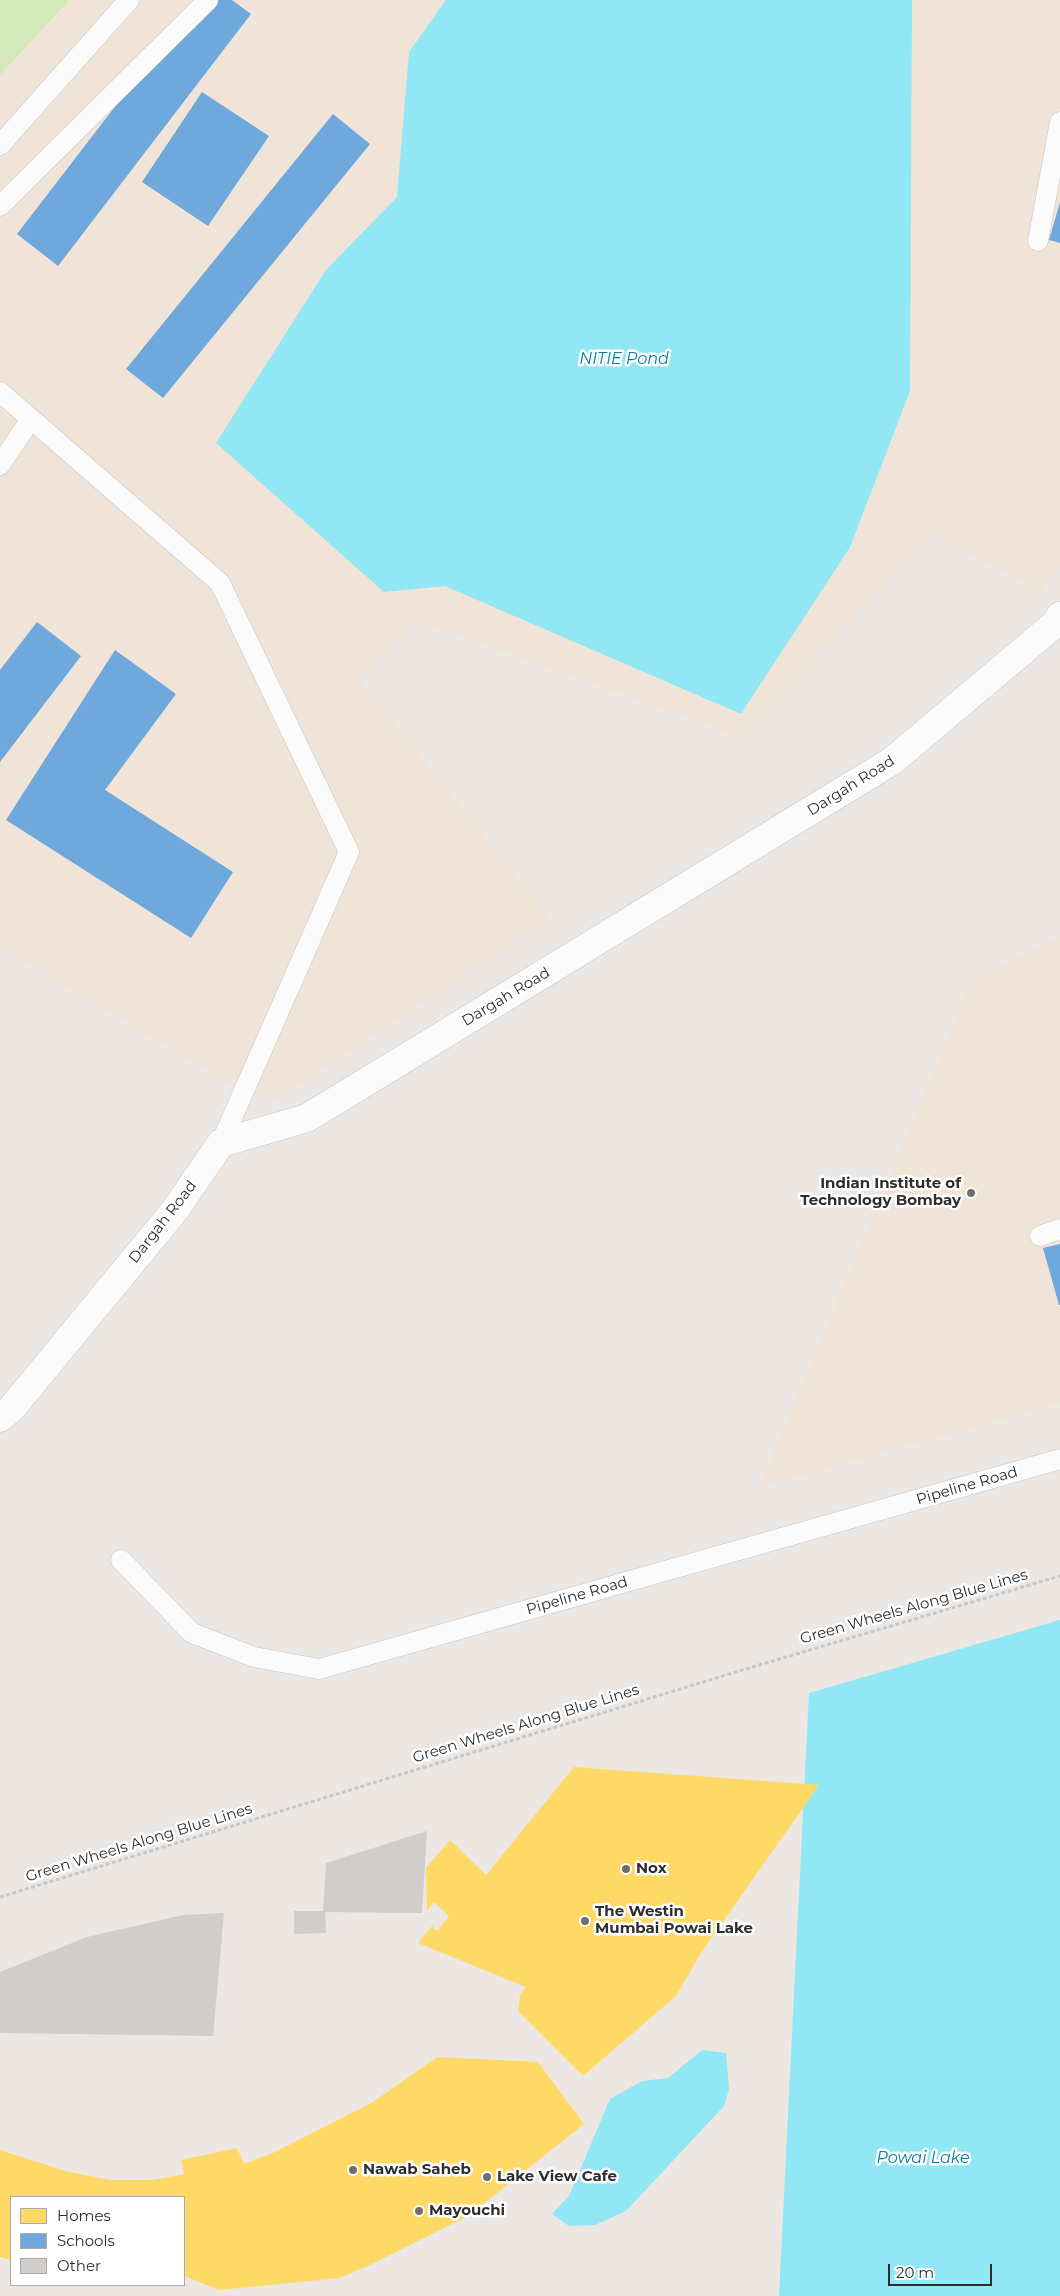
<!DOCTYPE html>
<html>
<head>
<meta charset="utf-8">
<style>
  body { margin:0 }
  #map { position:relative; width:1060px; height:2296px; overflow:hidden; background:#ece7e3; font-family:Montserrat,sans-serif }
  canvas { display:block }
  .legend { position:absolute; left:10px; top:2196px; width:175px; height:90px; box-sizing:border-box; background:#fff; border:1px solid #ababab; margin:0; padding:6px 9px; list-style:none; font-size:15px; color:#2d2d2d }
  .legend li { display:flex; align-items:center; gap:10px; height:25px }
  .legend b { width:25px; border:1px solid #ababab }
  .scale { position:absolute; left:888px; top:2264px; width:104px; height:22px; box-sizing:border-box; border:2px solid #2d2d2d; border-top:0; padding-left:6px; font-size:15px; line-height:18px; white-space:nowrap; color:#2d2d2d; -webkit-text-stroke:4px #fff; paint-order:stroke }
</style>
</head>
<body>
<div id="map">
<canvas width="1060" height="2296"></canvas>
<ul class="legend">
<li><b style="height:14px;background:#ffd966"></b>Homes</li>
<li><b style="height:14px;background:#6fa8dc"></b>Schools</li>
<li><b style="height:14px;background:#d0cdca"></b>Other</li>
</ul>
<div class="scale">20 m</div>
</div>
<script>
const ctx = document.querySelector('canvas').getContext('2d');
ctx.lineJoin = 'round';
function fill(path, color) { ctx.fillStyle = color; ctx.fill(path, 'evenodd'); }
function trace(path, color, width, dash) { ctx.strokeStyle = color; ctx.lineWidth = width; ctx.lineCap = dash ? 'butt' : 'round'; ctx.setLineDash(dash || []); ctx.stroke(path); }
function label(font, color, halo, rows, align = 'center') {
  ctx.font = font + ' Montserrat,sans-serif'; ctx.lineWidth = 5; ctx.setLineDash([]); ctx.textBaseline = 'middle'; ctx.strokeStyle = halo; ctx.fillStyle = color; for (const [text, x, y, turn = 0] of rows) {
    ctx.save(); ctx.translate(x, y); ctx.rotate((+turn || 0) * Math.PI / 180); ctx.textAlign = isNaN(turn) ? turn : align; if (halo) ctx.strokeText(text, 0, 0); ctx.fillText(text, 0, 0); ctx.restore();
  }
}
fill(new Path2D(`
  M 0,0 L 1060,0 L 1060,564 L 1040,592 L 934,534 L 741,737 L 418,621 L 360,679 L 550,919 L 277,1099 L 245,1093 L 0,947 Z
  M 1060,935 L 1060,1403 L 759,1487 L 971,983 Z`), '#efe4d7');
fill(new Path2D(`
  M 0,0 L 69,0 L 0,75 Z`), '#d3e9b9');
fill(new Path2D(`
  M 446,0 L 912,0 L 910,391 L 850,547 L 741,714 L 445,586 L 384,592 L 216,443 L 326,270 L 397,197 L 409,52 Z
  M 1060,1620 L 1060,2296 L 779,2296 L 809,1693 Z
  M 702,2050 L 726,2053 L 729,2089 L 724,2106 L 626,2211 L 595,2225 L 569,2226 L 552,2214 L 569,2196 L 610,2099 L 642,2081 L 668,2078 Z`), '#91e7f3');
fill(new Path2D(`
  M 574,1767 L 819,1785 L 701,1953 L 676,1996 L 583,2076 L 518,2011 L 520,1995 L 526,1987 L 418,1943 L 432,1926 L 437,1931 L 449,1916 L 434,1902 L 427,1911 L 426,1868 L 450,1840 L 486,1875 Z
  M 437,2057 L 538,2062 L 584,2124 L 468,2216 L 370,2265 L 340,2278 L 219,2290 L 184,2276 L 184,2197 L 11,2197 L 11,2260 L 0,2257 L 0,2150 L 65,2171 L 110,2180 L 153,2180 L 184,2174 L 181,2160 L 237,2148 L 244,2164 L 275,2152 L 373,2102 Z`), '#ffd966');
fill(new Path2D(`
  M 197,0 L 232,0 L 251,14 L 58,266 L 17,234 Z
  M 202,92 L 269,136 L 208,226 L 142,182 Z
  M 333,114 L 370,144 L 163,398 L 126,369 Z
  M 1060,202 L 1060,243 L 1049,240 Z
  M 37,622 L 81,656 L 0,762 L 0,670 Z
  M 115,650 L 176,694 L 105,790 L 233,872 L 191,938 L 6,820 Z
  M 1060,1244 L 1060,1305 L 1059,1305 L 1043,1248 Z`), '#6fa8dc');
fill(new Path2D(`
  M 427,1831 L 422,1913 L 325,1912 L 326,1933 L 294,1934 L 294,1911 L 323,1911 L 326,1863 Z
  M 224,1913 L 213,2036 L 0,2033 L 0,1972 L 87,1937 L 183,1915 Z`), '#d0cdca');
const lane = new Path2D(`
  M 0,145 L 129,0
  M 0,206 L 208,0
  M 1038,241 L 1060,122
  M 0,392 L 220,583 L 349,852 L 221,1143
  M 0,465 L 31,419
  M 1040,1236 L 1060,1229
  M 121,1560 L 192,1633 L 254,1657 L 319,1669 L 1060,1459`);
const street = new Path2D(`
  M 0,1418 L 11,1409 L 175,1210 L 221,1143 L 307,1118 L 892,761 L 1055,624 L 1060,616`);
trace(lane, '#c5c4c4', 21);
trace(street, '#c5c4c4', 29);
trace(new Path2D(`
  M 0,1897 L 749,1668 L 1060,1576`), '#c8c8c8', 3, [4, 2.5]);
trace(lane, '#fcfbfb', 20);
trace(street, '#fcfbfb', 28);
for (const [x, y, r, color] of [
  [971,1193,5,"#706e6d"],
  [626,1869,5,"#706e6d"],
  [585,1921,5,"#706e6d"],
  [353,2170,5,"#706e6d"],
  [487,2177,5,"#706e6d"],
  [419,2211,5,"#706e6d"]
]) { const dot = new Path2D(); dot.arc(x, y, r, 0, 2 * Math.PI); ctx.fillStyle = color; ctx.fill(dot); trace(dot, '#fff', 2); }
label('15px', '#2d2d2d', '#fff', [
  ["Dargah Road",851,786,-32],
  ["Dargah Road",506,997,-31],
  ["Dargah Road",163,1222,-52],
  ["Pipeline Road",967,1486,-16],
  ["Pipeline Road",577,1596,-16],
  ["Green Wheels Along Blue Lines",914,1607,-16],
  ["Green Wheels Along Blue Lines",526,1724,-17],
  ["Green Wheels Along Blue Lines",139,1843,-17]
]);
label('bold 15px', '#2d2d2d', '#fff', [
  ["Indian Institute of",961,1184,"right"],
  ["Technology Bombay",961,1201,"right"],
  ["Nox",636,1869],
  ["The Westin",595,1912],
  ["Mumbai Powai Lake",595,1929],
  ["Nawab Saheb",363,2170],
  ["Lake View Cafe",497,2177],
  ["Mayouchi",429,2211]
], 'left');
label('italic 16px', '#037e9e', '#fff', [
  ["NITIE Pond",624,359],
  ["Powai Lake",923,2158]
]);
</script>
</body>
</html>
